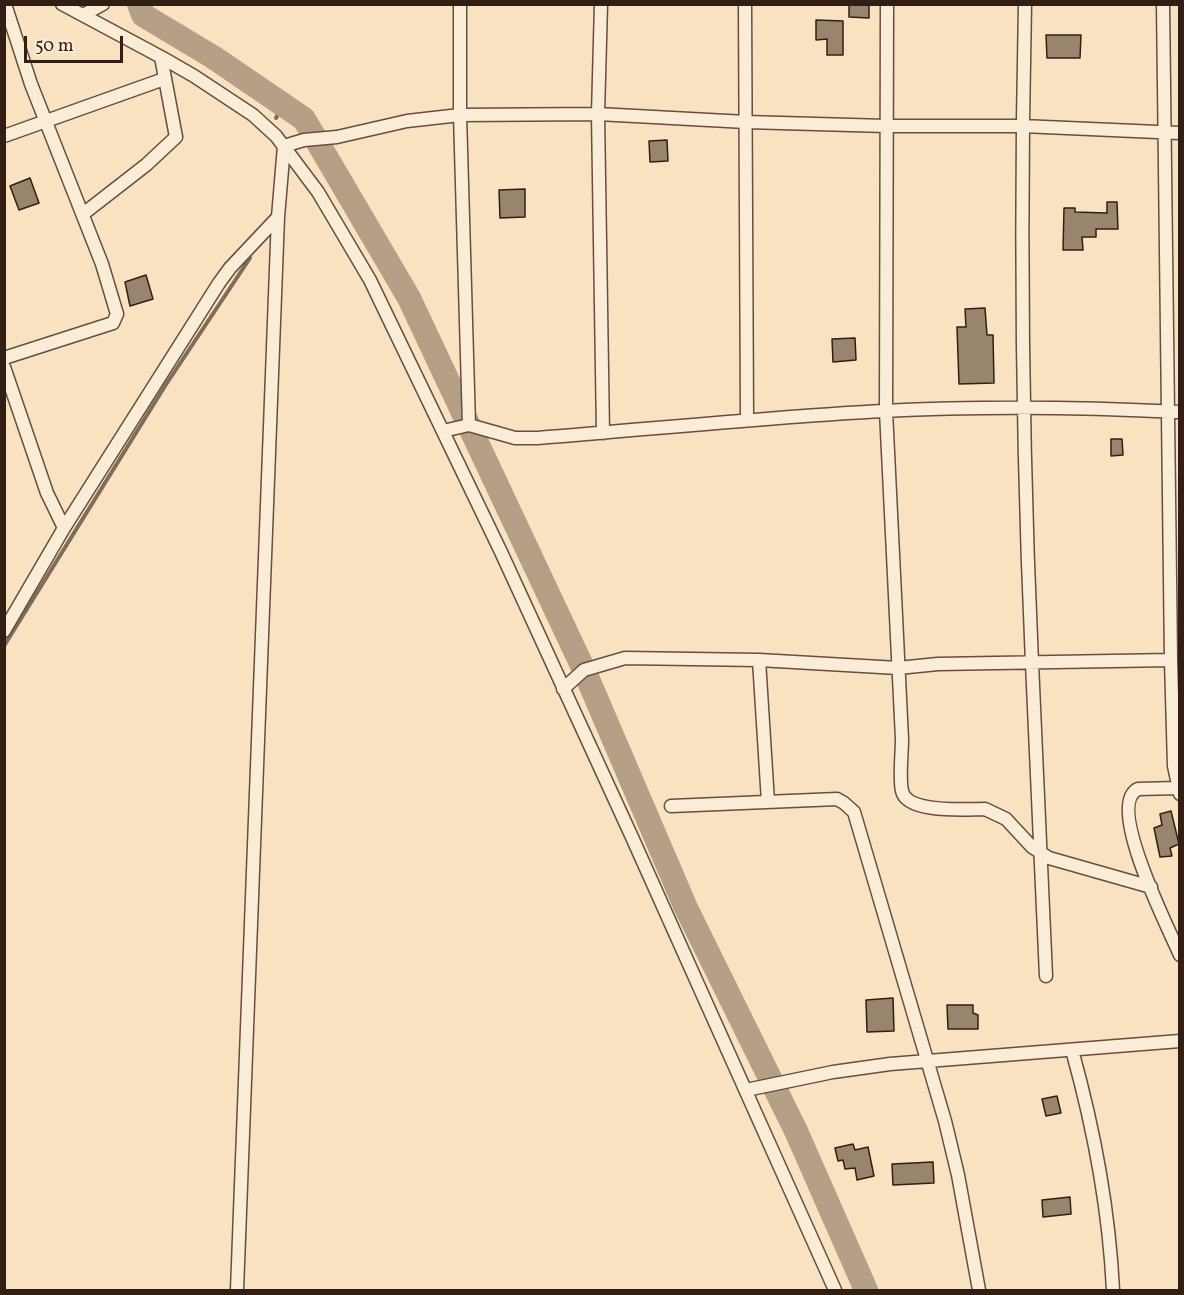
<!DOCTYPE html>
<html>
<head>
<meta charset="utf-8">
<style>
  body { margin:0 }
  #map { position:relative; width:1184px; height:1295px; overflow:hidden; background:#f8e2c0; font-family:Vollkorn,serif }
  canvas { display:block }
  .frame { position:absolute; inset:0; border:6px solid #331e15; pointer-events:none }
  .scale { position:absolute; left:24px; top:36px; width:99px; height:27px; box-sizing:border-box; border:3px solid #331e15; border-top:0; padding-left:8px; font-size:18px; line-height:21px; white-space:nowrap; color:#331e15; -webkit-text-stroke:4px #faecd6; paint-order:stroke }
</style>
</head>
<body>
<div id="map">
<canvas width="1184" height="1295"></canvas>
<div class="frame"></div>
<div class="scale">50 m</div>
</div>
<script>
const ctx = document.querySelector('canvas').getContext('2d');
ctx.lineJoin = 'round';
function trace(path, color, width, dash) { ctx.strokeStyle = color; ctx.lineWidth = width; ctx.lineCap = dash ? 'butt' : 'round'; ctx.setLineDash(dash || []); ctx.stroke(path); }
function fill(path, color) { ctx.fillStyle = color; ctx.fill(path, 'evenodd'); }
trace(new Path2D(`
  M 276,118 L 283,104
  M 4,646 L 165,386 L 250,258`), '#816b59', 4);
trace(new Path2D(`
  M 139,4 L 143,15 L 213,57 L 304,119 L 409,298 L 584,670 L 686,908 L 796,1131 L 866,1290`), '#b59f86', 24);
const building = new Path2D(`
  M 849,4 L 869,4 L 869,18 L 849,17 Z
  M 816,20 L 843,21 L 843,55 L 827,55 L 827,39 L 816,40 Z
  M 1046,35 L 1081,35 L 1080,58 L 1047,58 Z
  M 667,140 L 668,161 L 650,162 L 649,141 Z
  M 30,178 L 39,203 L 19,210 L 10,186 Z
  M 525,189 L 525,217 L 500,218 L 499,190 Z
  M 1107,202 L 1117,202 L 1118,229 L 1096,229 L 1096,237 L 1082,237 L 1083,250 L 1063,250 L 1064,208 L 1075,208 L 1075,212 L 1107,213 Z
  M 146,275 L 153,299 L 130,306 L 125,282 Z
  M 985,308 L 987,335 L 993,335 L 994,383 L 959,384 L 957,327 L 966,327 L 965,309 Z
  M 855,338 L 856,360 L 833,362 L 832,339 Z
  M 1111,439 L 1122,439 L 1123,455 L 1111,456 Z
  M 1171,811 L 1179,844 L 1170,848 L 1172,856 L 1160,857 L 1154,828 L 1162,825 L 1160,814 Z
  M 893,998 L 894,1031 L 867,1032 L 866,1000 Z
  M 947,1005 L 973,1005 L 973,1013 L 978,1015 L 978,1029 L 948,1029 Z
  M 1057,1096 L 1061,1113 L 1046,1116 L 1042,1099 Z
  M 853,1144 L 855,1150 L 868,1147 L 874,1176 L 857,1180 L 855,1168 L 845,1169 L 843,1160 L 838,1161 L 835,1148 Z
  M 933,1162 L 934,1183 L 893,1185 L 892,1164 Z
  M 1070,1197 L 1071,1214 L 1043,1217 L 1042,1200 Z`);
fill(building, '#99846e');
trace(building, '#331e15', 1.5);
const street = new Path2D(`
  M 62,4 L 161,57 L 194,76 L 253,115 L 276,136 L 318,192 L 370,280 L 501,552 L 631,835 L 835,1290
  M 460,4 L 460,115 L 469,425
  M 601,4 L 598,114 L 603,433
  M 745,4 L 747,420
  M 887,4 L 886,411 L 902,739 C 902,754 899,777 902,791 C 907,814 967,809 985,809 L 1006,819 L 1032,847 L 1049,858 L 1151,887
  M 1025,4 C 1020,224 1022,444 1032,663 C 1036,768 1042,872 1046,976
  M 1163,4 L 1171,660 L 1174,766 L 1180,794
  M 83,15 L 103,4
  M 4,136 L 164,79
  M 83,214 L 146,165 L 176,137 L 161,57
  M 4,358 L 113,323 L 117,314 L 102,264 L 31,84 L 5,4
  M 4,367 L 47,493 L 64,528
  M 443,431 L 469,425 L 515,438 L 538,438 C 653,429 768,417 883,411 C 982,406 1081,407 1180,412
  M 4,631 L 64,528 L 219,283 L 230,268 L 278,217
  M 759,660 L 768,802
  M 563,689 L 584,670 L 625,658 L 759,660 L 898,668 L 938,664 L 1171,660
  M 1178,788 L 1138,789 C 1105,805 1169,929 1180,955
  M 671,806 L 837,799 L 844,803 L 854,812 L 945,1121 L 958,1175 L 979,1290
  M 1072,1050 C 1094,1129 1109,1208 1113,1290
  M 746,1090 L 833,1072 L 890,1064 L 1180,1041
  M 237,1290 L 278,217 L 284,146 L 304,140 L 337,137 L 407,121 L 460,115 L 598,114 L 746,122 L 886,126 L 1022,126 L 1180,133`);
trace(street, '#644f40', 15);
trace(street, '#faecd6', 12);
</script>
</body>
</html>
